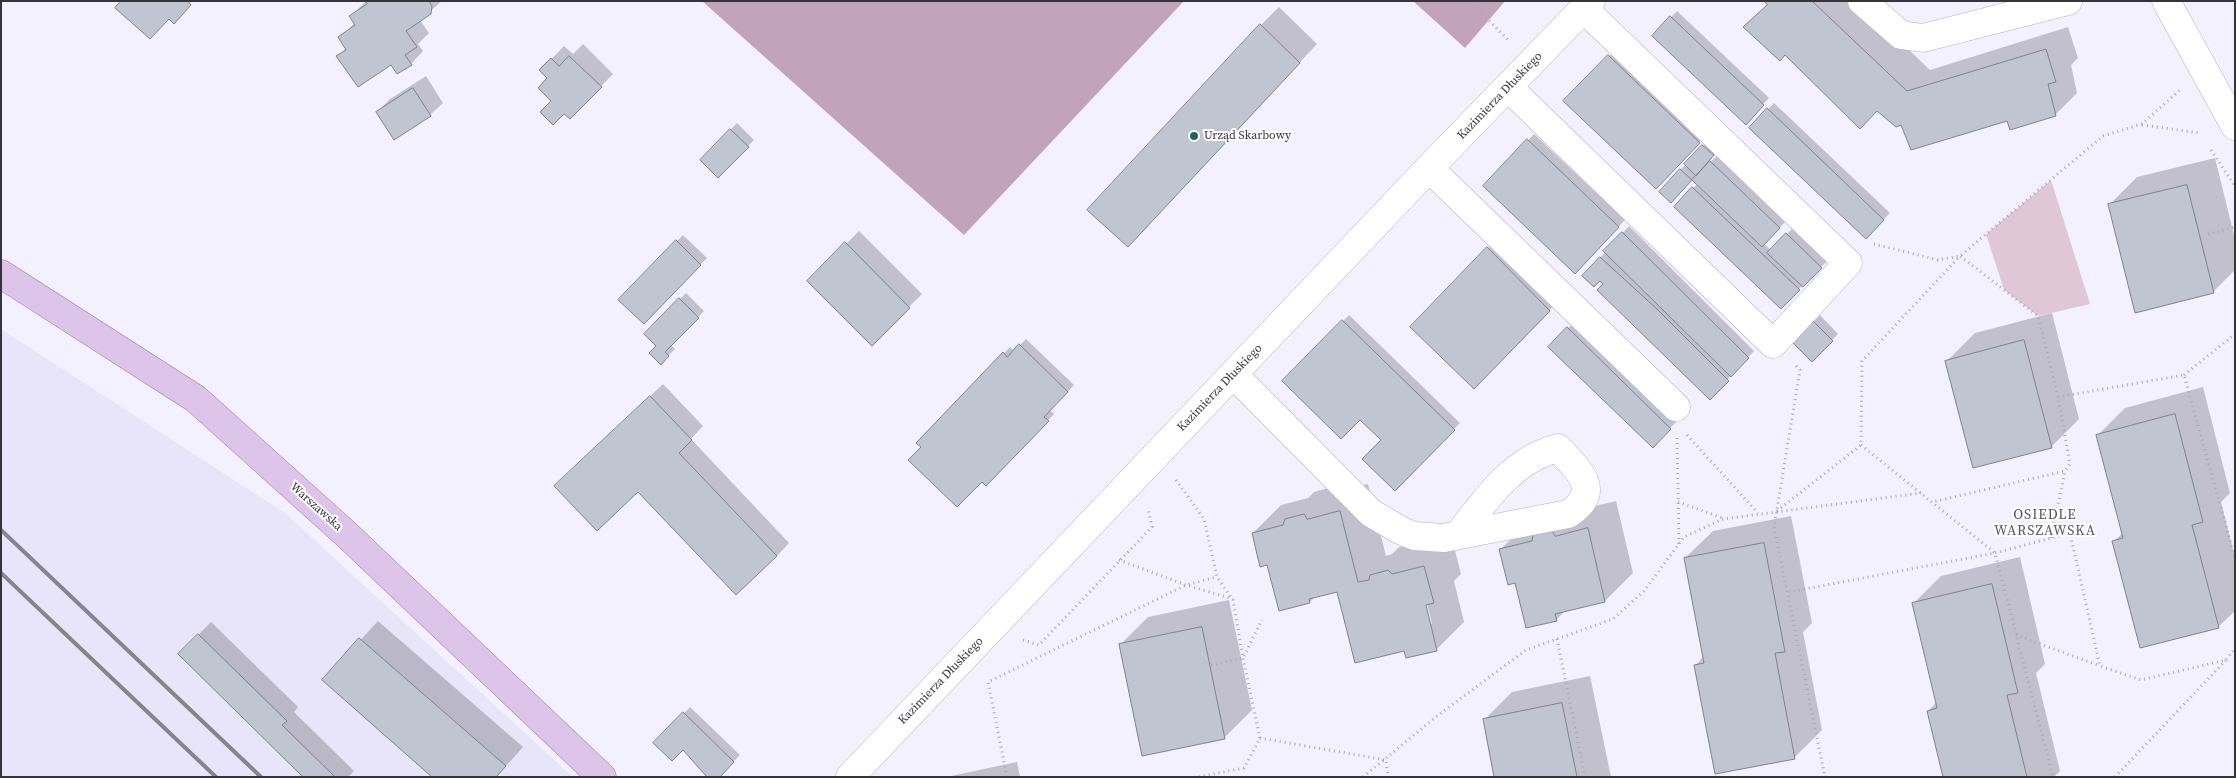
<!DOCTYPE html>
<html>
<head>
<meta charset="utf-8">
<style>
  body { margin:0 }
  #map { position:relative; width:2236px; height:778px; overflow:hidden; background:#f3f1ff; font-family:"Source Serif 4",serif }
  canvas { display:block }
  .frame { position:absolute; inset:0; border:2px solid #35343a; pointer-events:none }
</style>
</head>
<body>
<div id="map">
<canvas width="2236" height="778"></canvas>
<div class="frame"></div>
</div>
<script>
const ctx = document.querySelector('canvas').getContext('2d');
ctx.lineJoin = 'round';
function fill(path, color) { ctx.fillStyle = color; ctx.fill(path, 'evenodd'); }
function trace(path, color, width, dash) { ctx.strokeStyle = color; ctx.lineWidth = width; ctx.lineCap = dash ? 'butt' : 'round'; ctx.setLineDash(dash || []); ctx.stroke(path); }
function label(font, color, halo, rows, align = 'center') {
  ctx.font = font + ' "Source Serif 4",serif'; ctx.lineWidth = 4; ctx.setLineDash([]); ctx.textBaseline = 'middle'; ctx.strokeStyle = halo; ctx.fillStyle = color; for (const [text, x, y, turn = 0] of rows) {
    ctx.save(); ctx.translate(x, y); ctx.rotate((+turn || 0) * Math.PI / 180); ctx.textAlign = isNaN(turn) ? turn : align; if (halo) ctx.strokeText(text, 0, 0); ctx.fillText(text, 0, 0); ctx.restore();
  }
}
fill(new Path2D(`
  M 1,329 L 285,513 L 573,777 L 1,777 Z`), '#e8e5fa');
fill(new Path2D(`
  M 2051,180 L 2090,304 L 2038,316 L 2004,290 L 1986,234 Z`), '#dfc7d8');
fill(new Path2D(`
  M 702,1 L 1184,1 L 964,235 Z
  M 1413,1 L 1505,1 L 1465,48 Z`), '#c1a4b9');
fill(new Path2D(`
  M 366,1 L 442,1 L 420,20 L 429,33 L 418,44 L 423,51 L 411,64 L 338,56 L 347,47 L 340,37 L 355,23 L 351,16 Z
  M 1765,1 L 1858,1 L 1930,70 L 2068,27 L 2078,58 L 2071,65 L 2077,93 L 2055,115 L 2008,120 L 1902,123 L 1745,27 L 1768,4 Z
  M 1279,7 L 1317,44 L 1145,227 L 1261,25 Z
  M 1677,11 L 1769,98 L 1746,123 L 1653,36 Z
  M 583,44 L 613,74 L 570,118 L 553,101 L 549,78 L 541,70 L 564,46 L 573,54 Z
  M 1615,50 L 1705,136 L 1656,188 L 1565,101 Z
  M 426,76 L 443,103 L 430,115 L 377,112 L 390,99 Z
  M 1774,103 L 1890,213 L 1866,238 L 1750,128 Z
  M 737,123 L 754,140 L 718,176 L 702,160 Z
  M 1534,134 L 1625,220 L 1575,272 L 1485,186 Z
  M 1709,139 L 1719,148 L 1705,165 L 1706,166 L 1717,156 L 1786,221 L 1764,244 L 1771,250 L 1793,228 L 1827,261 L 1781,307 L 1676,207 L 1697,184 L 1692,179 L 1671,201 L 1660,192 Z
  M 2215,158 L 2235,239 L 2235,270 L 2213,292 L 2109,205 L 2137,177 Z
  M 1629,226 L 1754,351 L 1710,398 L 1605,284 L 1600,279 L 1584,276 Z
  M 859,231 L 922,294 L 872,344 L 809,281 Z
  M 683,235 L 707,258 L 644,322 L 620,300 Z
  M 1500,236 L 1562,297 L 1474,387 L 1488,248 Z
  M 686,293 L 704,311 L 671,345 L 675,349 L 661,363 L 658,346 L 646,334 Z
  M 2052,313 L 2079,419 L 2051,447 L 1947,361 L 1975,333 Z
  M 1349,315 L 1460,423 L 1395,489 L 1382,440 L 1360,418 L 1284,381 Z
  M 1820,315 L 1838,334 L 1812,360 L 1794,342 Z
  M 1574,322 L 1676,422 L 1653,446 L 1550,347 Z
  M 1026,339 L 1074,385 L 1050,410 L 1054,414 L 993,478 L 923,447 L 918,443 L 1010,347 L 1014,351 Z
  M 663,384 L 703,426 L 691,439 L 789,543 L 777,556 L 638,490 L 569,473 Z
  M 2203,387 L 2230,493 L 2221,502 L 2235,557 L 2235,611 L 2218,627 L 2114,541 L 2123,533 L 2098,435 L 2125,408 Z
  M 1368,484 L 1386,556 L 1392,554 L 1399,547 L 1452,539 L 1461,574 L 1454,581 L 1464,622 L 1436,650 L 1405,650 L 1338,590 L 1316,596 L 1310,602 L 1268,563 L 1253,533 L 1281,505 L 1308,498 L 1314,492 L 1332,487 L 1335,492 ZM 1426,599 L 1432,624 L 1429,624 L 1423,600 Z
  M 1616,501 L 1633,573 L 1605,601 L 1566,610 L 1556,620 L 1516,581 L 1501,549 L 1528,522 Z
  M 1791,516 L 1812,623 L 1803,632 L 1822,730 L 1794,758 L 1695,666 L 1704,656 L 1685,558 L 1713,531 Z
  M 2020,557 L 2045,664 L 2036,673 L 2060,771 L 2054,777 L 1944,777 L 1928,711 L 1937,702 L 1913,604 L 1941,576 Z
  M 1229,600 L 1252,710 L 1224,738 L 1120,645 L 1148,617 Z
  M 378,621 L 523,747 L 496,777 L 434,777 L 324,680 Z
  M 211,622 L 298,707 L 294,712 L 354,771 L 348,777 L 305,777 L 180,654 Z
  M 1590,676 L 1611,777 L 1496,777 L 1484,720 L 1512,692 Z
  M 690,707 L 740,755 L 719,777 L 683,749 L 655,743 Z
  M 1017,762 L 1020,777 L 946,777 Z`), '#0003');
const building = new Path2D(`
  M 121,1 L 188,1 L 191,5 L 174,24 L 169,19 L 150,39 L 115,8 Z
  M 365,1 L 429,1 L 432,6 L 431,14 L 406,31 L 417,47 L 405,55 L 412,65 L 397,74 L 391,65 L 358,87 L 336,56 L 346,50 L 338,37 L 355,25 L 349,16 L 367,4 Z
  M 1764,1 L 1812,1 L 1907,91 L 2046,49 L 2056,82 L 2048,84 L 2056,116 L 2010,130 L 2007,121 L 1911,150 L 1901,125 L 1896,127 L 1877,111 L 1860,129 L 1785,55 L 1780,61 L 1743,27 L 1767,5 Z
  M 1670,16 L 1764,105 L 1746,125 L 1652,36 Z
  M 1260,24 L 1300,63 L 1128,247 L 1087,210 Z
  M 1608,55 L 1700,143 L 1656,189 L 1563,101 Z
  M 569,56 L 602,87 L 570,119 L 564,114 L 553,125 L 540,112 L 551,101 L 538,88 L 547,78 L 539,70 L 551,58 L 559,66 Z
  M 413,88 L 431,116 L 394,140 L 376,112 Z
  M 1767,108 L 1884,220 L 1866,239 L 1749,128 Z
  M 730,129 L 749,147 L 718,178 L 700,160 Z
  M 1527,139 L 1619,227 L 1575,274 L 1483,186 Z
  M 1702,145 L 1714,155 L 1696,176 L 1684,164 Z
  M 1710,161 L 1780,228 L 1762,247 L 1692,180 Z
  M 1680,169 L 1692,180 L 1671,203 L 1659,192 Z
  M 2187,185 L 2214,293 L 2135,313 L 2108,204 Z
  M 1692,187 L 1800,290 L 1781,309 L 1674,207 Z
  M 1622,232 L 1749,358 L 1731,377 L 1603,251 Z
  M 1786,233 L 1822,268 L 1803,287 L 1767,253 Z
  M 676,240 L 701,265 L 644,324 L 618,300 Z
  M 845,242 L 910,308 L 872,346 L 807,281 Z
  M 1487,247 L 1550,311 L 1474,389 L 1410,327 Z
  M 1600,257 L 1658,310 L 1729,381 L 1710,400 L 1597,290 L 1603,284 L 1600,281 L 1594,287 L 1582,276 Z
  M 679,298 L 699,318 L 665,352 L 669,356 L 661,365 L 649,353 L 656,346 L 644,334 Z
  M 1342,320 L 1455,430 L 1395,491 L 1362,459 L 1381,440 L 1360,420 L 1341,439 L 1282,381 Z
  M 1813,321 L 1833,341 L 1812,362 L 1792,342 Z
  M 1567,327 L 1671,429 L 1653,448 L 1548,347 Z
  M 2024,340 L 2052,448 L 1973,468 L 1945,361 Z
  M 1019,344 L 1068,392 L 1044,417 L 1049,421 L 986,486 L 982,482 L 957,507 L 908,460 L 921,447 L 916,443 L 1003,352 L 1007,357 Z
  M 650,396 L 692,440 L 679,453 L 777,556 L 736,595 L 638,492 L 597,531 L 554,486 Z
  M 2175,414 L 2203,522 L 2192,525 L 2219,628 L 2140,648 L 2112,541 L 2123,538 L 2096,435 Z
  M 1340,511 L 1358,582 L 1369,580 L 1370,575 L 1388,570 L 1392,574 L 1424,566 L 1434,603 L 1426,605 L 1437,651 L 1406,658 L 1404,651 L 1355,663 L 1337,592 L 1309,599 L 1310,603 L 1279,611 L 1267,565 L 1260,567 L 1252,533 L 1283,525 L 1285,519 L 1304,514 L 1307,519 Z
  M 1588,528 L 1605,602 L 1555,614 L 1557,621 L 1526,628 L 1515,583 L 1508,585 L 1499,549 L 1532,541 L 1533,535 L 1552,531 L 1555,536 Z
  M 1764,543 L 1785,652 L 1775,653 L 1795,759 L 1715,774 L 1694,665 L 1704,663 L 1684,558 Z
  M 1992,584 L 2018,693 L 2007,695 L 2027,777 L 1943,777 L 1927,711 L 1937,708 L 1912,603 Z
  M 1202,627 L 1225,739 L 1142,756 L 1119,644 Z
  M 198,634 L 287,721 L 282,725 L 335,777 L 303,777 L 178,654 Z
  M 359,638 L 506,766 L 496,777 L 432,777 L 322,680 Z
  M 1562,703 L 1577,777 L 1494,777 L 1483,719 Z
  M 683,712 L 734,762 L 720,777 L 707,777 L 683,750 L 672,761 L 653,743 Z`);
fill(building, '#c1c5d2');
trace(building, '#7f828e', 1);
const minor = new Path2D(`
  M 1862,1 L 1901,35 L 1923,38 L 2068,1
  M 2166,1 L 2235,126
  M 1508,87 L 1773,344 L 1848,263 L 1584,9
  M 1429,168 L 1676,407
  M 1233,374 L 1371,513 L 1400,530 L 1414,536 L 1444,538 L 1568,514 C 1604,491 1578,470 1558,448 C 1513,459 1486,499 1459,534
  M 850,777 L 1429,168 L 1591,1`);
const major = new Path2D(`
  M 1,274 L 196,399 L 346,534 L 602,777`);
trace(minor, '#b4b2bf', 29);
trace(major, '#9479a3', 29);
trace(new Path2D(`
  M 1474,1 L 1481,12 L 1508,40
  M 2142,125 L 2201,133
  M 2211,150 L 2235,186
  M 2208,234 L 2235,227
  M 1874,244 L 1938,260 L 1960,256 L 2103,136 L 2142,124 L 2180,90
  M 1796,366 L 1800,370 L 1774,527 L 1825,777
  M 2184,375 L 2235,334
  M 2058,397 L 2184,375 L 2235,558
  M 1687,435 L 1758,513
  M 1677,438 L 1679,544
  M 1861,445 L 1995,553 L 2053,777
  M 1176,480 L 1204,519 L 1217,577 L 1233,600 L 1243,658 L 1260,738 L 1244,768 L 1198,777
  M 1678,502 L 1723,518
  M 1777,511 L 1861,445 L 1862,361 L 1960,256 L 2038,316 L 2058,397 L 2070,464 L 2065,471 L 1932,502
  M 2051,538 L 2065,471
  M 1119,560 L 1186,585 L 1233,599
  M 1789,592 L 1995,553 L 2070,533 L 2100,666 L 2141,680 L 2226,660 L 2235,648
  M 2016,635 L 2100,666
  M 1557,639 L 1585,777
  M 1023,640 L 1039,645 L 1152,527 L 1148,509
  M 1211,665 L 1243,658 L 1262,620
  M 1260,738 L 1386,760 L 1388,777
  M 1007,777 L 988,682 L 1186,585 L 1217,577
  M 1363,777 L 1437,716 L 1526,650 L 1613,619 L 1644,591 L 1684,537 L 1723,519 L 1921,493
  M 2115,777 L 2226,660`), '#a8a7b2', 3, [1, 4]);
trace(minor, '#fff', 28);
trace(major, '#ddc5e9', 28);
trace(new Path2D(`
  M 1,530 L 261,777
  M 1,573 L 216,777`), '#86848e', 4);
for (const [x, y, r, color] of [
  [1194,136,5,"#1c675f"]
]) { const dot = new Path2D(); dot.arc(x, y, r, 0, 2 * Math.PI); ctx.fillStyle = color; ctx.fill(dot); trace(dot, '#fff', 2); }
label('12px', '#35343a', '#fff', [
  ["Kazimierza Dłuskiego",1500,96,-46],
  ["Kazimierza Dłuskiego",1220,388,-46],
  ["Warszawska",316,507,42],
  ["Kazimierza Dłuskiego",941,681,-46]
]);
label('12px', '#35343a', '#fff', [
  ["Urząd Skarbowy",1204,136]
], 'left');
ctx.letterSpacing = '1px';
label('14px', '#54535e', '#fff', [
  ["OSIEDLE",2045,515],
  ["WARSZAWSKA",2045,531]
]);
ctx.letterSpacing = '0px';
</script>
</body>
</html>
